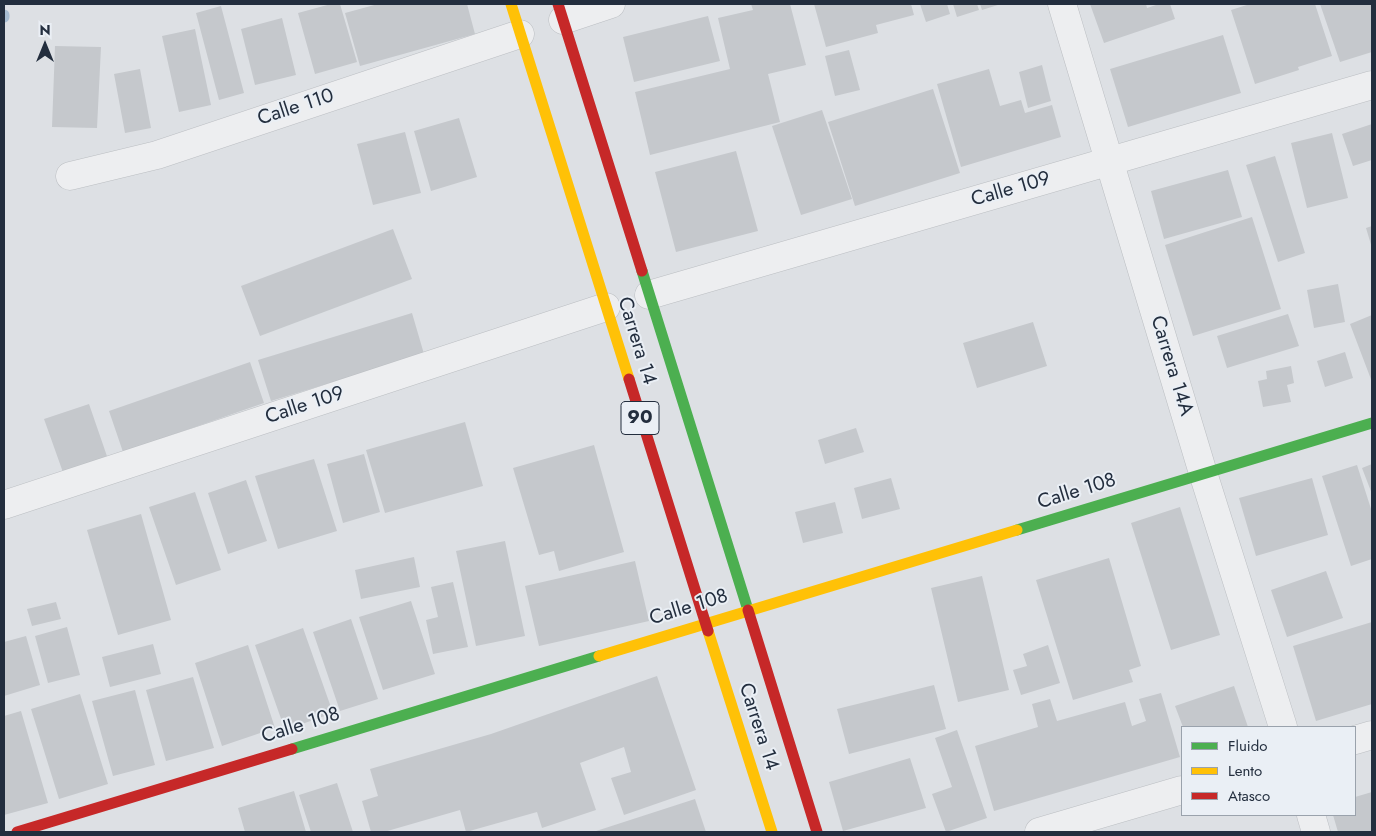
<!DOCTYPE html>
<html>
<head>
<meta charset="utf-8">
<style>
  body { margin:0 }
  #map { position:relative; width:1376px; height:836px; overflow:hidden; background:#dde0e4; font-family:Jost,sans-serif }
  canvas { display:block }
  .frame { position:absolute; inset:0; border:5px solid #232e3e; pointer-events:none }
  .legend { position:absolute; left:1181px; top:726px; width:175px; height:90px; box-sizing:border-box; background:#eaeff5; border:1px solid #9aa2ac; margin:0; padding:6px 9px; list-style:none; font-size:15px; color:#232e3e }
  .legend li { display:flex; align-items:center; gap:10px; height:25px }
  .legend b { width:25px; border:1px solid #9aa2ac }
  .north { position:absolute; left:20px; top:20px; width:50px; height:50px; -webkit-text-stroke:4px #eaeff5; paint-order:stroke; rotate:0deg; font-size:14px; font-weight:700; line-height:20px; text-align:center; color:#232e3e }
  .north::after { content:''; display:block; margin:auto; width:18px; height:22px; background:#232e3e; clip-path:polygon(50% 0,100% 100%,50% 72%,0 100%) }
</style>
</head>
<body>
<div id="map">
<canvas width="1376" height="836"></canvas>
<div class="frame"></div>
<ul class="legend">
<li><b style="height:6px;background:#4caf50"></b>Fluido</li>
<li><b style="height:6px;background:#ffc107"></b>Lento</li>
<li><b style="height:6px;background:#c62828"></b>Atasco</li>
</ul>
<div class="north">N</div>
</div>
<script>
const ctx = document.querySelector('canvas').getContext('2d');
ctx.lineJoin = 'round';
function trace(path, color, width, dash) { ctx.strokeStyle = color; ctx.lineWidth = width; ctx.lineCap = dash ? 'butt' : 'round'; ctx.setLineDash(dash || []); ctx.stroke(path); }
function fill(path, color) { ctx.fillStyle = color; ctx.fill(path, 'evenodd'); }
function label(font, color, halo, rows, align = 'center') {
  ctx.font = font + ' Jost,sans-serif'; ctx.lineWidth = 4; ctx.setLineDash([]); ctx.textBaseline = 'middle'; ctx.strokeStyle = halo; ctx.fillStyle = color; for (const [text, x, y, turn = 0] of rows) {
    ctx.save(); ctx.translate(x, y); ctx.rotate((+turn || 0) * Math.PI / 180); ctx.textAlign = isNaN(turn) ? turn : align; if (halo) ctx.strokeText(text, 0, 0); ctx.fillText(text, 0, 0); ctx.restore();
  }
}
trace(new Path2D(`
  M 4,15 L 4,17`), '#a8bed3', 11);
fill(new Path2D(`
  M 331,4 L 340,4 L 357,62 L 315,74 L 298,13 Z
  M 378,4 L 467,4 L 475,34 L 360,66 L 345,13 Z
  M 751,4 L 790,4 L 806,65 L 768,74 L 780,122 L 650,155 L 635,92 L 730,69 L 718,18 L 753,10 Z
  M 814,4 L 911,4 L 914,15 L 876,25 L 878,33 L 826,47 Z
  M 920,4 L 947,4 L 950,14 L 926,22 Z
  M 953,4 L 977,4 L 979,10 L 957,17 Z
  M 980,4 L 1001,4 L 982,10 Z
  M 1090,4 L 1146,4 L 1147,8 L 1159,4 L 1170,4 L 1175,19 L 1104,43 Z
  M 1250,4 L 1315,4 L 1332,56 L 1298,67 L 1299,70 L 1255,84 L 1231,10 Z
  M 1320,4 L 1372,4 L 1372,52 L 1340,62 Z
  M 221,6 L 244,93 L 219,100 L 196,13 Z
  M 708,16 L 720,61 L 634,82 L 623,37 Z
  M 282,18 L 296,75 L 255,85 L 241,29 Z
  M 195,29 L 211,105 L 179,112 L 162,36 Z
  M 1223,35 L 1241,93 L 1128,127 L 1110,69 Z
  M 55,46 L 101,47 L 97,128 L 52,127 Z
  M 849,50 L 860,90 L 835,96 L 825,56 Z
  M 1042,65 L 1051,101 L 1028,108 L 1019,72 Z
  M 140,69 L 151,128 L 125,133 L 114,74 Z
  M 989,69 L 1000,106 L 1021,100 L 1025,113 L 1052,105 L 1061,137 L 961,167 L 937,84 Z
  M 933,89 L 960,173 L 855,206 L 828,122 Z
  M 822,110 L 852,199 L 801,215 L 772,126 Z
  M 459,118 L 477,177 L 431,191 L 414,131 Z
  M 1372,124 L 1372,160 L 1353,166 L 1342,134 Z
  M 405,132 L 421,193 L 373,205 L 357,144 Z
  M 1332,133 L 1348,198 L 1307,208 L 1291,143 Z
  M 736,151 L 758,231 L 676,252 L 655,172 Z
  M 1275,156 L 1305,253 L 1278,262 L 1246,165 Z
  M 1228,170 L 1242,217 L 1164,239 L 1151,191 Z
  M 1252,217 L 1281,309 L 1193,336 L 1165,245 Z
  M 1372,226 L 1372,248 L 1366,228 Z
  M 393,229 L 412,279 L 260,336 L 241,286 Z
  M 1338,284 L 1345,322 L 1314,328 L 1307,290 Z
  M 412,313 L 424,354 L 271,401 L 258,360 Z
  M 1288,314 L 1299,346 L 1227,368 L 1217,336 Z
  M 1372,315 L 1372,382 L 1350,324 Z
  M 1033,322 L 1047,366 L 977,388 L 963,343 Z
  M 1345,352 L 1353,378 L 1325,387 L 1317,361 Z
  M 250,362 L 264,403 L 123,452 L 109,411 Z
  M 1291,366 L 1294,383 L 1287,385 L 1291,402 L 1263,407 L 1258,381 L 1267,379 L 1266,371 Z
  M 89,404 L 109,462 L 65,478 L 44,419 Z
  M 465,422 L 483,486 L 385,513 L 366,450 Z
  M 856,428 L 864,452 L 825,464 L 818,440 Z
  M 594,445 L 624,552 L 559,571 L 554,551 L 539,555 L 513,468 Z
  M 364,454 L 380,512 L 343,523 L 327,464 Z
  M 314,459 L 337,531 L 278,549 L 255,476 Z
  M 1372,464 L 1372,494 L 1362,468 Z
  M 1357,465 L 1372,512 L 1372,559 L 1351,566 L 1322,476 Z
  M 891,478 L 900,509 L 862,519 L 854,488 Z
  M 1312,478 L 1328,535 L 1256,556 L 1239,498 Z
  M 246,480 L 267,541 L 228,554 L 208,493 Z
  M 195,492 L 221,570 L 176,585 L 149,507 Z
  M 835,502 L 843,533 L 803,543 L 795,512 Z
  M 1180,507 L 1220,635 L 1171,650 L 1131,523 Z
  M 141,514 L 171,620 L 118,635 L 87,530 Z
  M 505,541 L 525,636 L 476,646 L 456,551 Z
  M 414,557 L 420,587 L 361,599 L 355,570 Z
  M 1109,558 L 1141,666 L 1129,670 L 1133,682 L 1073,700 L 1036,580 Z
  M 635,561 L 649,621 L 539,646 L 525,586 Z
  M 1326,571 L 1343,618 L 1287,637 L 1271,590 Z
  M 982,576 L 1009,690 L 958,702 L 931,588 Z
  M 453,582 L 468,647 L 433,654 L 426,620 L 438,617 L 431,587 Z
  M 411,601 L 435,674 L 383,690 L 359,617 Z
  M 56,602 L 61,619 L 32,626 L 27,609 Z
  M 351,619 L 378,699 L 340,711 L 313,632 Z
  M 1372,622 L 1372,704 L 1316,721 L 1293,646 Z
  M 67,627 L 80,675 L 48,683 L 35,636 Z
  M 303,628 L 333,713 L 285,730 L 255,645 Z
  M 26,636 L 40,685 L 4,696 L 4,642 Z
  M 153,644 L 161,674 L 110,687 L 102,657 Z
  M 248,645 L 275,728 L 222,746 L 195,663 Z
  M 1048,645 L 1060,683 L 1021,695 L 1013,670 L 1027,666 L 1023,654 Z
  M 657,676 L 696,790 L 624,815 L 611,778 L 631,772 L 624,747 L 580,763 L 596,810 L 542,828 L 537,812 L 466,832 L 460,810 L 384,832 L 371,832 L 362,801 L 378,796 L 370,769 L 491,734 Z
  M 193,677 L 214,748 L 166,761 L 146,690 Z
  M 934,685 L 946,729 L 849,754 L 837,709 Z
  M 1234,686 L 1248,727 L 1183,727 L 1175,706 Z
  M 135,690 L 155,765 L 113,776 L 92,701 Z
  M 1161,693 L 1180,757 L 994,811 L 975,746 L 1038,727 L 1032,704 L 1050,699 L 1057,721 L 1125,702 L 1132,726 L 1146,721 L 1139,699 Z
  M 80,694 L 108,784 L 59,799 L 31,709 Z
  M 21,711 L 48,803 L 4,815 L 4,716 Z
  M 957,730 L 987,818 L 946,832 L 932,794 L 952,787 L 935,738 Z
  M 910,758 L 926,808 L 843,831 L 829,782 Z
  M 337,783 L 353,832 L 311,832 L 299,795 Z
  M 294,791 L 306,832 L 245,832 L 238,808 Z
  M 1372,792 L 1372,832 L 1338,832 L 1333,815 L 1355,815 L 1355,797 Z
  M 695,799 L 706,832 L 593,832 Z`), '#c5c8cc');
const street = new Path2D(`
  M 1062,4 L 1203,473 L 1283,727
  M 563,20 L 611,4
  M 70,176 L 157,155 L 520,34
  M 649,295 L 1372,85
  M 4,505 L 606,307
  M 1355,740 L 1372,735
  M 1311,815 L 1316,832
  M 1039,832 L 1182,790`);
trace(street, '#bbbec2', 29);
trace(street, '#edeef0', 28);
trace(new Path2D(`
  M 642,271 L 748,610
  M 1017,530 L 1372,423
  M 292,749 L 599,656`), '#4caf50', 11);
trace(new Path2D(`
  M 511,4 L 629,379
  M 708,631 L 772,832
  M 599,656 L 1017,530`), '#ffc107', 11);
trace(new Path2D(`
  M 558,4 L 642,271
  M 629,379 L 708,631
  M 748,610 L 817,832
  M 17,832 L 292,749`), '#c62828', 11);
for (const [x, y, w] of [
  [640,418,38]
]) { const box = new Path2D(); box.roundRect(x - w / 2, y - 16.5, w, 33, 4); ctx.fillStyle = '#eaeff5'; ctx.fill(box); trace(box, '#232e3e', 1); }
label('bold 19px', '#232e3e', null, [
  ["90",640,418]
]);
label('20px', '#232e3e', '#eaeff5', [
  ["Calle 110",296,108,-18],
  ["Calle 109",1011,190,-16],
  ["Carrera 14",636,341,73],
  ["Carrera 14A",1171,366,73],
  ["Calle 109",305,406,-18],
  ["Calle 108",1077,492,-17],
  ["Calle 108",689,608,-17],
  ["Calle 108",301,726,-17],
  ["Carrera 14",758,727,72]
]);
</script>
</body>
</html>
